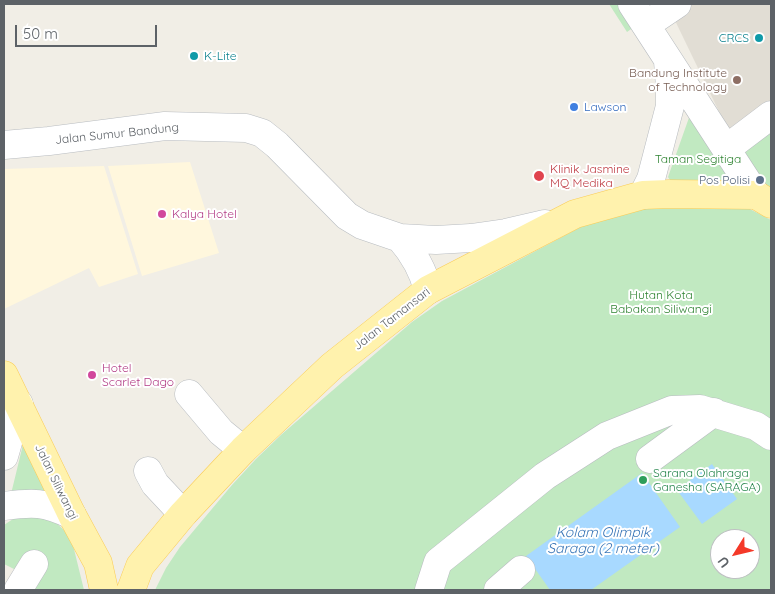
<!DOCTYPE html>
<html>
<head>
<meta charset="utf-8">
<style>
  body { margin:0 }
  #map { position:relative; width:775px; height:594px; overflow:hidden; background:#f1eee6; font-family:Quicksand,sans-serif }
  canvas { display:block }
  .frame { position:absolute; inset:0; border:5px solid #5d6267; pointer-events:none }
  .north { position:absolute; left:710px; top:529px; width:50px; height:50px; box-sizing:border-box; background:#fff; border:1px solid #bec0c2; border-radius:50%; rotate:234deg; font-size:14px; font-weight:700; line-height:20px; text-align:center; color:#5d6267 }
  .north::after { content:''; display:block; margin:auto; width:18px; height:22px; background:#f43929; clip-path:polygon(50% 0,100% 100%,50% 72%,0 100%) }
  .scale { position:absolute; left:15px; top:25px; width:142px; height:22px; box-sizing:border-box; border:2px solid #5d6267; border-top:0; padding-left:6px; font-size:15px; line-height:18px; white-space:nowrap; color:#5d6267; -webkit-text-stroke:4px #fff; paint-order:stroke }
</style>
</head>
<body>
<div id="map">
<canvas width="775" height="594"></canvas>
<div class="frame"></div>
<div class="north">U</div>
<div class="scale">50 m</div>
</div>
<script>
const ctx = document.querySelector('canvas').getContext('2d');
ctx.lineJoin = 'round';
function fill(path, color) { ctx.fillStyle = color; ctx.fill(path, 'evenodd'); }
function trace(path, color, width, dash) { ctx.strokeStyle = color; ctx.lineWidth = width; ctx.lineCap = dash ? 'butt' : 'round'; ctx.setLineDash(dash || []); ctx.stroke(path); }
function label(font, color, halo, rows, align = 'center') {
  ctx.font = font + ' Quicksand,sans-serif'; ctx.lineWidth = 4; ctx.setLineDash([]); ctx.textBaseline = 'middle'; ctx.strokeStyle = halo; ctx.fillStyle = color; for (const [text, x, y, turn = 0] of rows) {
    ctx.save(); ctx.translate(x, y); ctx.rotate((+turn || 0) * Math.PI / 180); ctx.textAlign = isNaN(turn) ? turn : align; if (halo) ctx.strokeText(text, 0, 0); ctx.fillText(text, 0, 0); ctx.restore();
  }
}
fill(new Path2D(`
  M 190,162 L 219,253 L 142,276 L 108,166 Z
  M 104,166 L 138,274 L 99,287 L 89,268 L 4,309 L 4,169 Z`), '#fff7dd');
fill(new Path2D(`
  M 667,4 L 771,4 L 771,177 L 740,155 Z`), '#e1ddd4');
fill(new Path2D(`
  M 609,4 L 630,4 L 641,22 L 627,32 Z
  M 691,112 L 734,182 L 670,180 L 668,177 Z
  M 771,116 L 771,204 L 730,156 Z
  M 642,202 L 742,205 L 771,220 L 771,590 L 155,590 L 166,568 L 180,547 L 232,485 L 256,459 L 282,434 L 412,322 L 442,301 L 605,214 ZM 720,539 L 750,539 L 750,569 L 720,569 Z
  M 27,428 L 59,494 L 11,494 Z
  M 46,514 L 63,529 L 72,541 L 84,590 L 37,590 L 16,570 L 4,564 L 4,525 L 16,517 Z`), '#c1e9c1');
fill(new Path2D(`
  M 712,464 L 737,499 L 702,524 L 677,490 Z
  M 642,473 L 680,527 L 591,590 L 550,590 L 526,556 Z`), '#a8d9ff');
const minor = new Path2D(`
  M 632,4 L 756,195
  M 646,25 L 677,4
  M 4,145 L 49,141 L 165,126 L 246,128 L 262,133 L 277,145 L 347,216 L 362,225 L 400,238 L 436,240 L 471,238 L 506,233 L 545,224
  M 726,149 L 771,115
  M 643,195 L 651,179 L 670,106 L 670,87 L 668,61
  M 400,238 C 414,254 423,270 428,290
  M 189,394 L 221,432 L 243,450
  M 4,456 L 19,404
  M 650,459 L 714,412
  M 148,471 L 155,484 L 183,514
  M 4,506 C 34,502 44,502 72,515
  M 18,590 L 34,564
  M 429,590 L 438,562 L 545,476 L 607,436 L 672,410 L 700,409 L 756,426 L 771,436
  M 498,590 L 521,570`);
const major = new Path2D(`
  M 4,375 L 72,515 L 98,563 L 104,590
  M 131,590 L 140,566 L 183,514 L 243,450 L 332,366 L 428,290 L 575,214 L 643,195 L 669,194 L 756,195 L 771,204`);
trace(minor, '#b8bcc0', 29);
trace(major, '#facc56', 29);
trace(minor, '#fff', 28);
trace(major, '#fff2ad', 28);
for (const [x, y, r, color] of [
  [759,38,5,"#0f9aa8"],
  [194,56,5,"#0f9aa8"],
  [737,80,5,"#8d6e63"],
  [574,107,5,"#3f7fe0"],
  [539,176,6,"#e0444e"],
  [760,180,5,"#5c6f8a"],
  [162,214,5,"#d1479c"],
  [92,375,5,"#d1479c"],
  [643,480,5,"#2e9e5b"]
]) { const dot = new Path2D(); dot.arc(x, y, r, 0, 2 * Math.PI); ctx.fillStyle = color; ctx.fill(dot); trace(dot, '#fff', 2); }
label('12px', '#0d838f', '#fff', [
  ["CRCS",749,38],
  ["K-Lite",204,56,"left"]
], 'right');
label('12px', '#785e54', '#fff', [
  ["Bandung Institute",727,73],
  ["of Technology",727,87]
], 'right');
label('12px', '#366cbe', '#fff', [
  ["Lawson",584,107]
], 'left');
label('12px', '#5d6267', '#fff', [
  ["Jalan Sumur Bandung",117,134,-6],
  ["Jalan Tamansari",392,319,-38],
  ["Jalan Siliwangi",56,482,64]
]);
label('12px', '#308433', '#fff', [
  ["Taman Segitiga",698,159],
  ["Hutan Kota",661,295],
  ["Babakan Siliwangi",661,309]
]);
label('12px', '#be3a42', '#fff', [
  ["Klinik Jasmine",550,169],
  ["MQ Medika",550,183]
], 'left');
label('12px', '#4e5e75', '#fff', [
  ["Pos Polisi",750,180]
], 'right');
label('12px', '#b23c85', '#fff', [
  ["Kalya Hotel",172,214],
  ["Hotel",102,368],
  ["Scarlet Dago",102,382]
], 'left');
label('12px', '#27864d', '#fff', [
  ["Sarana Olahraga",653,473],
  ["Ganesha (SARAGA)",653,487]
], 'left');
label('italic 14px', '#3c78b8', '#fff', [
  ["Kolam Olimpik",603,533],
  ["Saraga (2 meter)",603,549]
]);
</script>
</body>
</html>
